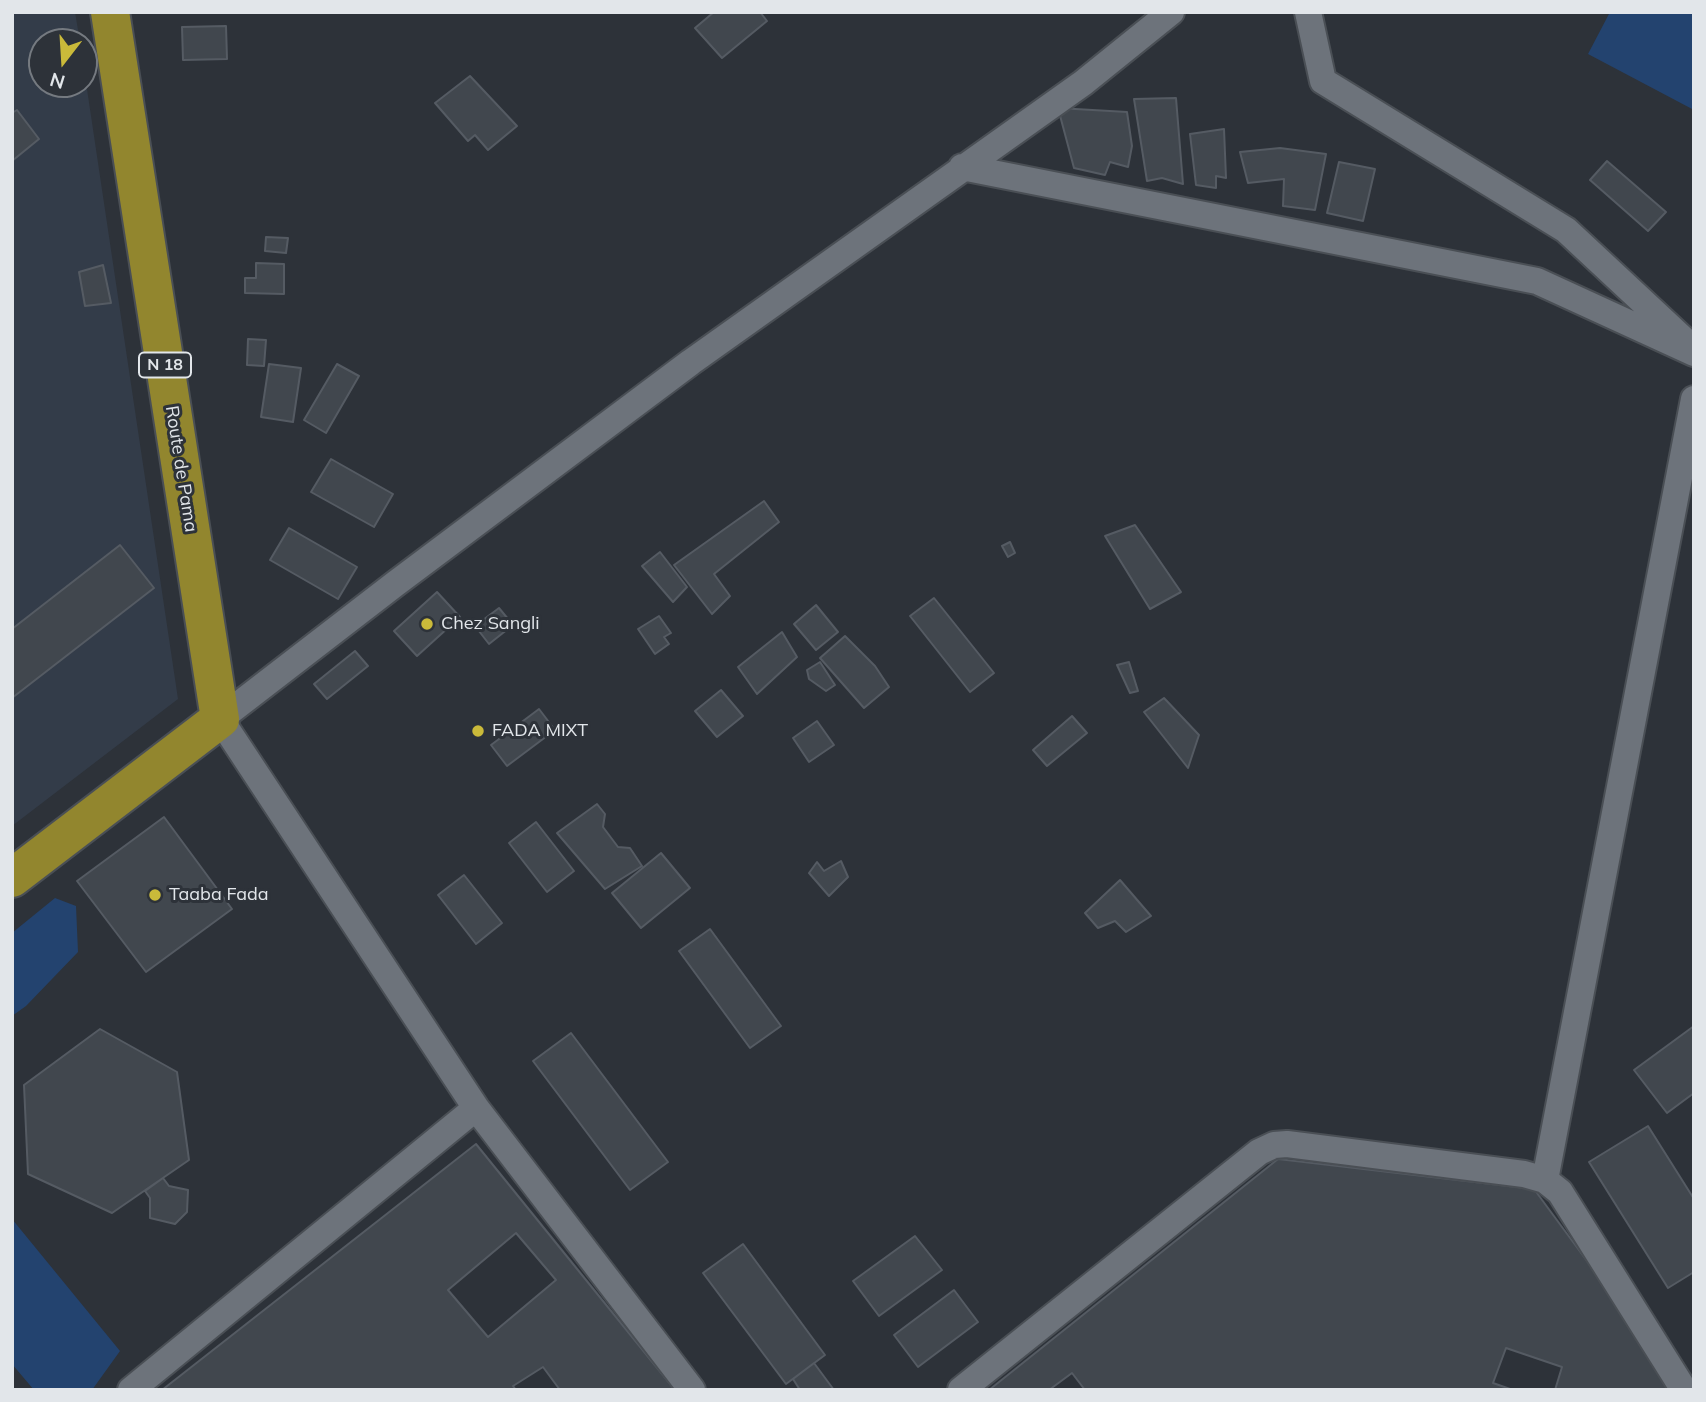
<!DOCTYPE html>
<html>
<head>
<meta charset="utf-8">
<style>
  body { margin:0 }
  #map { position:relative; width:1706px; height:1402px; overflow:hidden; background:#2d3239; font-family:Mulish,sans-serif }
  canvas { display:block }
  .frame { position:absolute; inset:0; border:14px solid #e2e6ea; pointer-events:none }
  .north { position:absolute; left:28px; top:28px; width:70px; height:70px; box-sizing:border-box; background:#2d3239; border:2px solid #757a80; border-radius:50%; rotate:197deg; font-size:19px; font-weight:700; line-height:28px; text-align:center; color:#e2e6ea }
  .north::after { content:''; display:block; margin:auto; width:24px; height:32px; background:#caba3a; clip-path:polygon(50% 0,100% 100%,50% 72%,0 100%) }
</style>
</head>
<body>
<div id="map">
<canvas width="1706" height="1402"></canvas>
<div class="frame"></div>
<div class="north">N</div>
</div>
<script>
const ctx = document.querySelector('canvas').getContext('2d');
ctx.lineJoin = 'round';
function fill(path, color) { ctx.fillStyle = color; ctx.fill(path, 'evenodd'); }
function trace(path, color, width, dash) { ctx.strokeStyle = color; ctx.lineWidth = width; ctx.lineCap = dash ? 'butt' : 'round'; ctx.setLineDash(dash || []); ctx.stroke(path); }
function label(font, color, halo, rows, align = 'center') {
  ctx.font = font + ' Mulish,sans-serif'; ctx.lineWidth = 6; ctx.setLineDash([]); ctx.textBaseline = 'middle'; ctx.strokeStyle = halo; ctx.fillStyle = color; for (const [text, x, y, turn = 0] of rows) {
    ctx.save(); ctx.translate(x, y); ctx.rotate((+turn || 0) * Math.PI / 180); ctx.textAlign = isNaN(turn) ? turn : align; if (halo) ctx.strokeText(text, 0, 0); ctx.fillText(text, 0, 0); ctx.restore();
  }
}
fill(new Path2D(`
  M 12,12 L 75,12 L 80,42 L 42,42 L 42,84 L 84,84 L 84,69 L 178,699 L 12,826 Z`), '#333c49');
fill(new Path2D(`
  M 1610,12 L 1694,12 L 1694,110 L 1588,54 Z
  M 55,898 L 76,906 L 78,952 L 26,1006 L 12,1016 L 12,933 Z
  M 12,1219 L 120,1351 L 92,1390 L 34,1390 L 12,1364 Z`), '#23436f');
const building = new Path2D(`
  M 714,12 L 760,12 L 767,21 L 722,58 L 695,28 Z
  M 226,26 L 227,59 L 183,60 L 182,27 Z
  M 470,76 L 517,126 L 488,150 L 475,135 L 468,141 L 435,103 Z
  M 1176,98 L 1183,184 L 1162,178 L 1147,181 L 1134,99 Z
  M 1058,108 L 1127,112 L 1132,146 L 1128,167 L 1110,162 L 1105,175 L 1074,168 Z
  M 17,110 L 39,139 L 12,161 L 12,113 Z
  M 1224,129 L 1226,178 L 1216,176 L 1216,188 L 1196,185 L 1190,134 Z
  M 1280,148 L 1326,154 L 1315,210 L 1283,206 L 1284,179 L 1248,183 L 1240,152 Z
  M 1607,161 L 1666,212 L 1648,231 L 1590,180 Z
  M 1339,162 L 1375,169 L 1363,221 L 1327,213 Z
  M 266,237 L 288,238 L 286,253 L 265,251 Z
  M 256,263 L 284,264 L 284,294 L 245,293 L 245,278 L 256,278 Z
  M 103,265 L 111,303 L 85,306 L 79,272 Z
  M 248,339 L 266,340 L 264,366 L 247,365 Z
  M 269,364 L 301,368 L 293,422 L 261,417 Z
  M 337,364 L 359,376 L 326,433 L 304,420 Z
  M 331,459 L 393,494 L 374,527 L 311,492 Z
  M 764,501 L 779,522 L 714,574 L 730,596 L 712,614 L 674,565 Z
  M 1135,525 L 1181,592 L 1150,609 L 1105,536 Z
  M 289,528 L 357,567 L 338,599 L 270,560 Z
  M 1010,542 L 1015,553 L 1008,557 L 1002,546 Z
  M 120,545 L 154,588 L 12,698 L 12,629 Z
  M 660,552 L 687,587 L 673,602 L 642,566 Z
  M 437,592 L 460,617 L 417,656 L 394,631 Z
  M 934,598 L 994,673 L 970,692 L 910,616 Z
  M 816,605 L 838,632 L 816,650 L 794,624 Z
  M 499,608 L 513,625 L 489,644 L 475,626 Z
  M 659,616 L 671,633 L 664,637 L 669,644 L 655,654 L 638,629 Z
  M 782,632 L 797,657 L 757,694 L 738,667 Z
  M 845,636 L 875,666 L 889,687 L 864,708 L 820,658 Z
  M 355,651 L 368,666 L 327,699 L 314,684 Z
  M 820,662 L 835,685 L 826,691 L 809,679 L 807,670 Z
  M 1129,662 L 1138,691 L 1130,693 L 1117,665 Z
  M 721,690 L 743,716 L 717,737 L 695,711 Z
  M 1164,698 L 1199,735 L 1188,768 L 1144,712 Z
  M 539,709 L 555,730 L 507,766 L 491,745 Z
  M 1072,716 L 1087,733 L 1047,766 L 1033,750 Z
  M 817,721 L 834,745 L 809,762 L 793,738 Z
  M 597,804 L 605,814 L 603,827 L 618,847 L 630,848 L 642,866 L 605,889 L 557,833 Z
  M 164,817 L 232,909 L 146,972 L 77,881 Z
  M 536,822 L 574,871 L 547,892 L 509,843 Z
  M 661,853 L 690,888 L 641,928 L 612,893 Z
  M 841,861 L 848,877 L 829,896 L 809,873 L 817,862 L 824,871 Z
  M 464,875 L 502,923 L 476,944 L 438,895 Z
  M 1120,880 L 1151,916 L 1126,932 L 1115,921 L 1098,928 L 1085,913 Z
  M 710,929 L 781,1026 L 750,1048 L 679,951 Z
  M 1694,1026 L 1694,1093 L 1667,1113 L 1634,1070 Z
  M 100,1029 L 177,1072 L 189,1160 L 112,1213 L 28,1174 L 24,1085 Z
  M 571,1033 L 668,1162 L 630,1190 L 533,1061 Z
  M 1648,1126 L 1694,1199 L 1694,1272 L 1668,1288 L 1589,1162 Z
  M 476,1144 L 675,1390 L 162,1390 Z
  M 1278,1159 L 1534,1189 L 1682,1390 L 989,1390 Z
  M 163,1178 L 169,1186 L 188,1190 L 187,1212 L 175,1224 L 150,1218 L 150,1198 L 145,1191 Z
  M 516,1233 L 556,1280 L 488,1337 L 448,1290 Z
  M 915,1236 L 942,1270 L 879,1316 L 853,1281 Z
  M 743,1244 L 825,1355 L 786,1384 L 703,1273 Z
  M 954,1290 L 978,1322 L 918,1367 L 894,1335 Z
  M 1506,1348 L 1562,1367 L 1555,1390 L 1513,1390 L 1493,1383 Z
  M 814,1363 L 834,1390 L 800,1390 L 793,1379 Z
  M 543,1367 L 560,1390 L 516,1390 L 513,1386 Z
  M 1072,1373 L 1085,1390 L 1049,1390 Z`);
fill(building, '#41474e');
trace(building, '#555b63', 2);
const street = new Path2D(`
  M 1308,12 L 1323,81 L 1566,230 L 1685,341
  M 962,167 L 1537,281 L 1694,353
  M 131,1390 L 476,1108
  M 692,1390 L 476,1108 L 220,719 L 395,584 L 691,362 L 1083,83 L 1171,12
  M 961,1390 L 1259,1152 L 1274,1145 L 1287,1144 L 1524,1174 L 1545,1180
  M 1684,1390 L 1560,1192 L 1545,1180 L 1694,399`);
const highway = new Path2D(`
  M 12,878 L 220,719 L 110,12`);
trace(street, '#4a4f55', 30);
trace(highway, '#4a4f55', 42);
trace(street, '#6d737b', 26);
trace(highway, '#92862e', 38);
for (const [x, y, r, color] of [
  [427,624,7,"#caba3a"],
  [478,731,7,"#caba3a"],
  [155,895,7,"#caba3a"]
]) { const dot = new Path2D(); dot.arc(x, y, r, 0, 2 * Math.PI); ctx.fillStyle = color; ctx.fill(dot); trace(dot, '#2d3239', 2.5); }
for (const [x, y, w] of [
  [165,365,52]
]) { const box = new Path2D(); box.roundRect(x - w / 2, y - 12.5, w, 25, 5); ctx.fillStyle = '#2d3239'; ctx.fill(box); trace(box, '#e2e6ea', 2); }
label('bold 16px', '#e2e6ea', null, [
  ["N 18",165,365]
]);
label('18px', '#e2e6ea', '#2d3239', [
  ["Route de Pama",181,469,81]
]);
label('18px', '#e2e6ea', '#2d3239', [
  ["Chez Sangli",441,624],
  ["FADA MIXT",492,731],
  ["Taaba Fada",169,895]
], 'left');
</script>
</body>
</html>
